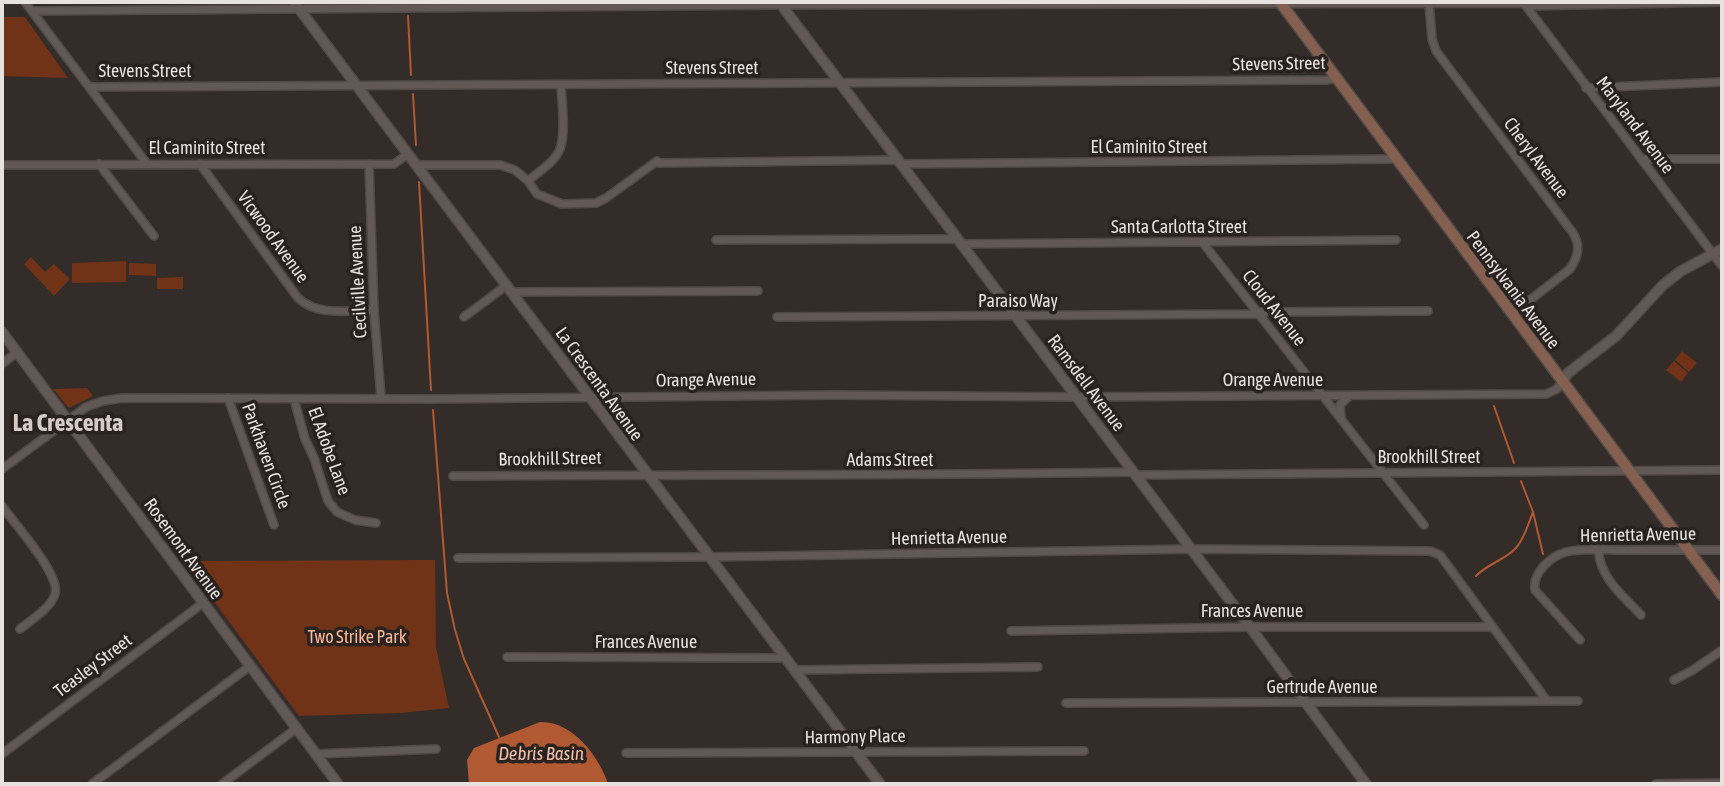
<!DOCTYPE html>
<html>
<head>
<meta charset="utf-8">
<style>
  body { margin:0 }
  #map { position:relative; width:1724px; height:786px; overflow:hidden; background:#332c28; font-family:"Asap Condensed",sans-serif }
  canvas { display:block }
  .frame { position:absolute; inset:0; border:4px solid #e7e1df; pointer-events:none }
</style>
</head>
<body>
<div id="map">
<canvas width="1724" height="786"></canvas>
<div class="frame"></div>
</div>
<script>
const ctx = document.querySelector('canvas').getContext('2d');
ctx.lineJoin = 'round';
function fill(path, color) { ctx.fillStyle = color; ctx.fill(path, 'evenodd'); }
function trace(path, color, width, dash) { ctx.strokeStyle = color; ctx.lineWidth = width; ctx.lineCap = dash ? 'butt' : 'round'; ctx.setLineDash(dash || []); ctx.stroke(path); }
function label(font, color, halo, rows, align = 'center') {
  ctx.font = font + ' "Asap Condensed",sans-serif'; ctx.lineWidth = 7; ctx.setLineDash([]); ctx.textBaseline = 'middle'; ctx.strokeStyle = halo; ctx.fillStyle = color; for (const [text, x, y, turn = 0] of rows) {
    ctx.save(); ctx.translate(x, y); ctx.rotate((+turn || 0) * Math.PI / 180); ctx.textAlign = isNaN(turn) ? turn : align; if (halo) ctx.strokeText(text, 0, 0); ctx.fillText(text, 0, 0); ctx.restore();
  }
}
fill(new Path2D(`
  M 2,17 L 25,17 L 68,78 L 2,76 Z
  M 31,257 L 45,272 L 54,264 L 70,279 L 54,296 L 24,264 Z
  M 126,261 L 126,282 L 72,283 L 72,263 Z
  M 129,263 L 156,264 L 156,276 L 129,275 Z
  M 183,277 L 183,289 L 157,289 L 157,278 Z
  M 1682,351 L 1697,363 L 1689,372 L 1675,360 Z
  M 1674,361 L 1688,373 L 1681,382 L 1666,370 Z
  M 87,388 L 93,396 L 69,408 L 53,389 Z
  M 435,560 L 436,647 L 449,708 L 401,713 L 299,716 L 184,561 Z`), '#703317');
fill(new Path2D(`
  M 540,722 C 572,721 599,756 608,784 L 469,784 L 467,760 L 474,748 Z`), '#b15932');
trace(new Path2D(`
  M 408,16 L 411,75
  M 413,94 L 416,145
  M 419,182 L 431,390
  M 1494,406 L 1514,463
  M 433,410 L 447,593 L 455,630 L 464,659 L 499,737
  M 1521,481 L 1533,512 L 1543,554
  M 1476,576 C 1487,564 1505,560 1516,548 C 1525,538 1528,524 1533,512`), '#b15932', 2);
const minor = new Path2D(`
  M 25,2 L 147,164
  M 1523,2 L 1722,266
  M 1429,3 L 1432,39 L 1436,51 L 1573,233 C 1581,246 1578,257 1570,269 L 1512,314
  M 1526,6 L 1722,2
  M 32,11 L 781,5 L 1523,3
  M 89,87 L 1328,80 L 1336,78
  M 1586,88 L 1722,82
  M 1641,159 L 1722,159
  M 658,163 L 898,160
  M 99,164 L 154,236
  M 200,164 L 298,298 C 319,317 348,310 374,310
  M 369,164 L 374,310 L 381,397
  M 901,164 L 1396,159
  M 2,165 L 394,164 L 408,154
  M 417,165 L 500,165 L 515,170 L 528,181 L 537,194 L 562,204 L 596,203 L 606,198 L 657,161
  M 528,181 C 538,172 555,162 560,149 C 566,134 562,102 561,86
  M 716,240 L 958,239
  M 1203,243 L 1424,525
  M 961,244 L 1396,240
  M 512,292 L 758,291
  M 1257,312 L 1428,311
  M 464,317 L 507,285
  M 777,317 L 1259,314
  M 2,364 L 17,352
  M 228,398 L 274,525
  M 294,399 L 305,439 L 314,458 L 328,501 L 337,512 L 355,520 L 376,523
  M 1341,418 L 1340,405 L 1349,396
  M 2,469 L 86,407 L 103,401 L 122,398 L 432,399 L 835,395 L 1077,397 L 1546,394 L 1557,389 L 1562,382
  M 1136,475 L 1722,470
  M 453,476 C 680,474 907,476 1134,472
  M 2,506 C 14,523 61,575 55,594 C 51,608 31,620 20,629
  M 1598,550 C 1601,579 1622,595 1641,615
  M 458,558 L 710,557 L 1192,549 L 1430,551 L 1440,555 L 1547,701
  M 1011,631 L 1250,627 L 1492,627
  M 1580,640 L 1535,590 C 1532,573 1551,556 1566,552 C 1583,548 1603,550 1620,550 C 1654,550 1688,550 1722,550
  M 507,657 L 785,658
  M 794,670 L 1038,667
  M 1674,680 L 1693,670 L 1722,650
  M 1066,703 L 1578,701
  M 626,753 L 1084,751
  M 2,754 L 203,603
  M 316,754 L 436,749
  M 92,784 L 250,666
  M 222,784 L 297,728
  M 1656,784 L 1722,783`);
const tertiary = new Path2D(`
  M 294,2 L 880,784
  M 779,2 L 1250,627 L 1366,784
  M 2,332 L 338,784
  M 1562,382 L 1568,373 L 1616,336 L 1663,285 L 1681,271 L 1722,249`);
const secondary = new Path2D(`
  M 1280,2 L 1722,595`);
trace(minor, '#504947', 10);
trace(tertiary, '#504947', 12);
trace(secondary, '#504947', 13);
trace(minor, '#625956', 7);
trace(tertiary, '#625956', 9);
trace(secondary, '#856050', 10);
label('18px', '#e7e1df', '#29221f', [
  ["Stevens Street",1279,64,-1],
  ["Stevens Street",712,68],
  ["Stevens Street",145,71],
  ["Maryland Avenue",1635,125,53],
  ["El Caminito Street",1149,147],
  ["El Caminito Street",207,148],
  ["Cheryl Avenue",1536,158,53],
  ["Santa Carlotta Street",1179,227],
  ["Vicwood Avenue",273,237,54],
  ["Cecilville Avenue",358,282,-93],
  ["Pennsylvania Avenue",1513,290,53],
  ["Paraiso Way",1018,301],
  ["Cloud Avenue",1274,308,52],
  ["Orange Avenue",706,380,-1],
  ["Orange Avenue",1273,380],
  ["Ramsdell Avenue",1086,383,53],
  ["La Crescenta Avenue",599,384,54],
  ["El Adobe Lane",329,451,70],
  ["Parkhaven Circle",266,456,70],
  ["Brookhill Street",1429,457],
  ["Brookhill Street",550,459,-1],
  ["Adams Street",890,460],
  ["Henrietta Avenue",1638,535,-1],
  ["Henrietta Avenue",949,538,-1],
  ["Rosemont Avenue",183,549,54],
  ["Frances Avenue",1252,611],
  ["Frances Avenue",646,642],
  ["Teasley Street",93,666,-37],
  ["Gertrude Avenue",1322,687],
  ["Harmony Place",855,737,-1]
]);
label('18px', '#feb698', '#29221f', [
  ["Two Strike Park",357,637]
]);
label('italic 19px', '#f0bfab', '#29221f', [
  ["Debris Basin",541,754]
]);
label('bold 24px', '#d6cbc7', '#29221f', [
  ["La Crescenta",68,423]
]);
</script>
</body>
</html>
